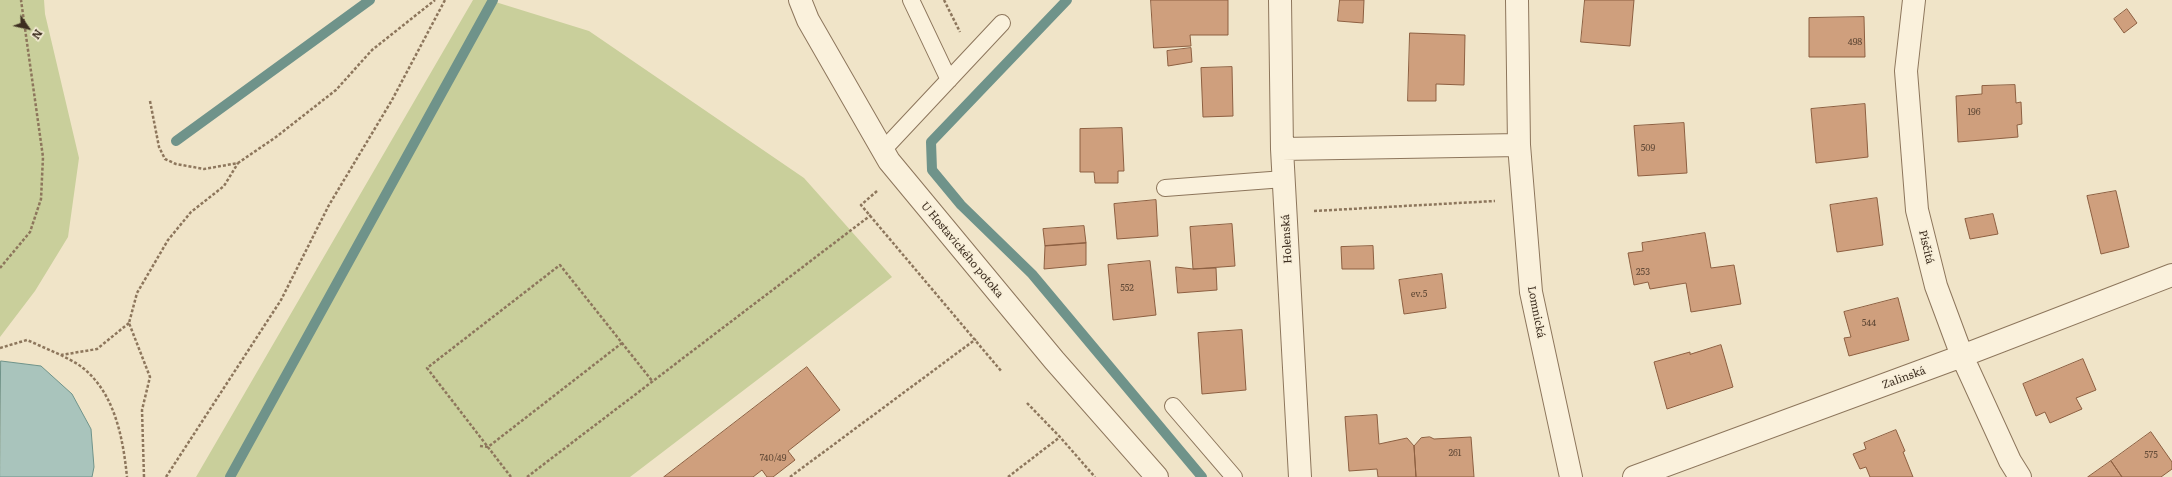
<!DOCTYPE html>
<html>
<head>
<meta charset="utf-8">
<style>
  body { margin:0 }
  #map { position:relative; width:2172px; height:477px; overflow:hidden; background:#f0e4c8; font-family:Literata,serif }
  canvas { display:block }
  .north { position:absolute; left:8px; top:8px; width:40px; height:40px; -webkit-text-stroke:3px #f7eed8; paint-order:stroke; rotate:124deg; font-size:11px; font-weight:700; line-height:16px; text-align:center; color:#3d2e20 }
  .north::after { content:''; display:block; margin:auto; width:14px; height:18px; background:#3d2e20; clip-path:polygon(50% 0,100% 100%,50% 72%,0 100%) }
</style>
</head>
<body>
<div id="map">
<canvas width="2172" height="477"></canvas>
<div class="north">N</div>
</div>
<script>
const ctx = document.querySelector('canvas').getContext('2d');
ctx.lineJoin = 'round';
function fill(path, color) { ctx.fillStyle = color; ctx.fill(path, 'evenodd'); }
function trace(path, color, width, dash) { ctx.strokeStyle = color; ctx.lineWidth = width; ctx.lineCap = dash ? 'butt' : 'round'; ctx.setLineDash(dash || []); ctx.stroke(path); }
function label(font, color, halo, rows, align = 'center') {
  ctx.font = font + ' Literata,serif'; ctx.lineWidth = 3; ctx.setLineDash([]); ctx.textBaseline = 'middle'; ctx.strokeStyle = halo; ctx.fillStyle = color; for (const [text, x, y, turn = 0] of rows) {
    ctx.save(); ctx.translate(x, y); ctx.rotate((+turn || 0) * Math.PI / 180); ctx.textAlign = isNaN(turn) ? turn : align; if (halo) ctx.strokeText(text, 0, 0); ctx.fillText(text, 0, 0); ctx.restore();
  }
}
fill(new Path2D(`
  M 0,0 L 44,0 L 45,14 L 79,158 L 68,237 L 35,291 L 0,337 Z
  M 473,0 L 489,0 L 589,31 L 804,178 L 892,277 L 630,477 L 196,477 Z`), '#c9cf9b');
const water = new Path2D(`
  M 1,361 L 41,366 L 72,394 L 91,429 L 94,467 L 92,477 L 0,477 Z`);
fill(water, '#a9c4bc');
trace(water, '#6f938a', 1);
trace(new Path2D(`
  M 1067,0 L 931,142 L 932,170 L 961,205 L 1032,274 L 1202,477
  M 176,141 L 370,0
  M 230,477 L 493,0`), '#6f938a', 10);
const building = new Path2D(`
  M 1151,0 L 1228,0 L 1228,35 L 1190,35 L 1191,46 L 1154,48 Z
  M 1340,0 L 1364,0 L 1363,23 L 1338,21 Z
  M 1585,0 L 1634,0 L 1630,46 L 1581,42 Z
  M 2127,9 L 2137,23 L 2124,33 L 2114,19 Z
  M 1864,17 L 1865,57 L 1809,57 L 1809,18 Z
  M 1410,33 L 1465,35 L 1464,85 L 1436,84 L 1436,101 L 1408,101 Z
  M 1191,48 L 1192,62 L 1168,66 L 1167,51 Z
  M 1232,67 L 1233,116 L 1203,117 L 1201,68 Z
  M 2015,85 L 2016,103 L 2021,102 L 2022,124 L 2017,125 L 2018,137 L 1958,142 L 1956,96 L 1982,94 L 1982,86 Z
  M 1865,104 L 1868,157 L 1816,163 L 1811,109 Z
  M 1684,123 L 1687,173 L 1638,176 L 1634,126 Z
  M 1122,128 L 1124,171 L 1118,171 L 1118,183 L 1095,183 L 1094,172 L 1080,172 L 1080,129 Z
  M 2116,191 L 2129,247 L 2101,254 L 2087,196 Z
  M 1877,198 L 1883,245 L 1837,252 L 1830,205 Z
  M 1156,200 L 1158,236 L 1117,239 L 1114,204 Z
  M 1993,214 L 1998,234 L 1970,239 L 1965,219 Z
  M 1232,224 L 1235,266 L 1193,269 L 1190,227 Z
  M 1084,226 L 1086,243 L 1045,246 L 1043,229 Z
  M 1705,233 L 1711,268 L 1734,265 L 1741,304 L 1691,312 L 1686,283 L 1650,289 L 1648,282 L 1634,285 L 1628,253 L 1643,251 L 1642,243 Z
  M 1086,243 L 1086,265 L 1044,269 L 1045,246 Z
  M 1373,246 L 1374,269 L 1342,269 L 1341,247 Z
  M 1150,261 L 1156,315 L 1113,320 L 1108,265 Z
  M 1176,267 L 1193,269 L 1216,268 L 1217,290 L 1178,293 Z
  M 1442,274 L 1446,308 L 1404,314 L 1399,280 Z
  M 1898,298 L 1909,340 L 1849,356 L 1844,338 L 1851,337 L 1844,312 Z
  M 1242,330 L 1246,390 L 1202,394 L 1198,333 Z
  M 1721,345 L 1733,387 L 1667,409 L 1654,362 L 1690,352 L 1690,354 Z
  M 2083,359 L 2096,390 L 2076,398 L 2082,409 L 2050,423 L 2045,412 L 2036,416 L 2023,384 Z
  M 807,367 L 840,410 L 788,451 L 795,460 L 773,477 L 767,477 L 762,470 L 753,477 L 664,477 Z
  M 1377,415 L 1379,444 L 1407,438 L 1414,446 L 1416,477 L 1378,477 L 1377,469 L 1349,471 L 1345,417 Z
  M 1896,430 L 1905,451 L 1903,452 L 1913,477 L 1870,477 L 1866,467 L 1860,469 L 1853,454 L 1866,449 L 1864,443 Z
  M 2151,432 L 2172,462 L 2172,469 L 2161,477 L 2122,477 L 2111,461 Z
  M 1430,437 L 1434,439 L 1471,437 L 1474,477 L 1416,477 L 1414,446 L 1421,438 Z
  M 2111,461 L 2122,477 L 2088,477 Z`);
fill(building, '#cf9f7d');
trace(building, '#8d5f41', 1);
const lane = new Path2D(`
  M 911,0 L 949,80
  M 883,150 L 1002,23
  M 1165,188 L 1284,179
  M 1173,406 L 1234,477`);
const street = new Path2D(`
  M 800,0 L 808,20 L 889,161 L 1054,360 L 1157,477
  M 1280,0 L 1282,149 L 1300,477
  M 1517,0 L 1519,145 L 1531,292 L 1571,477
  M 1914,0 L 1906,71 L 1917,210 L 1936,286 L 1962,356 L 2010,461 L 2020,477
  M 1282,149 L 1519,145
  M 1634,477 L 1962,356 L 2172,275`);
trace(lane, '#8d765c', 18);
trace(street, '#8d765c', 24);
trace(new Path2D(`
  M 944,0 L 960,32
  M 150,101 L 159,147 L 165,159 L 176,164 L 204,169 L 238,163 L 276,137 L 336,90 L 372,50 L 435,0
  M 877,191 L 861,205 L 1002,372
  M 1314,211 L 1495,201
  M 0,268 L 30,232 L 41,199 L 43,157 L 21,0
  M 0,348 L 27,340 L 61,355 L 97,349 L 129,323
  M 61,355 C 68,359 77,363 83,368 C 115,394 123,438 127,477
  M 1027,403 L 1060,437 L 1095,477
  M 480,446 L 488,447 L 622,343
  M 144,477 L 142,410 L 150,377 L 129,323 L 137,293 L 168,240 L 191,212 L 224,186 L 238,163
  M 166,477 L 281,300 L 329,205 L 392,100 L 445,0
  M 511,477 L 427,368 L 560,265 L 653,382
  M 527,477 L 871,215
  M 790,477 L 976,339
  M 1008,477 L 1060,437`), '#8d765c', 2.5, [3, 2]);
trace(lane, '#faf1dc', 16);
trace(street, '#faf1dc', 22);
label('9px', '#624a37', null, [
  ["498",1855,42],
  ["196",1974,112],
  ["509",1648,148],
  ["253",1643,272],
  ["552",1127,288],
  ["ev.5",1419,294],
  ["544",1869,323],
  ["261",1455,453],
  ["575",2151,455],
  ["740/49",773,458]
]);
label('11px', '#3d2e20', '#f7eed8', [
  ["Holenská",1287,239,-93],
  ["Písčitá",1926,247,77],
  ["U Hostavického potoka",962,250,50],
  ["Lomnická",1536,312,79],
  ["Zalinská",1904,378,-20]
]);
</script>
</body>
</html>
